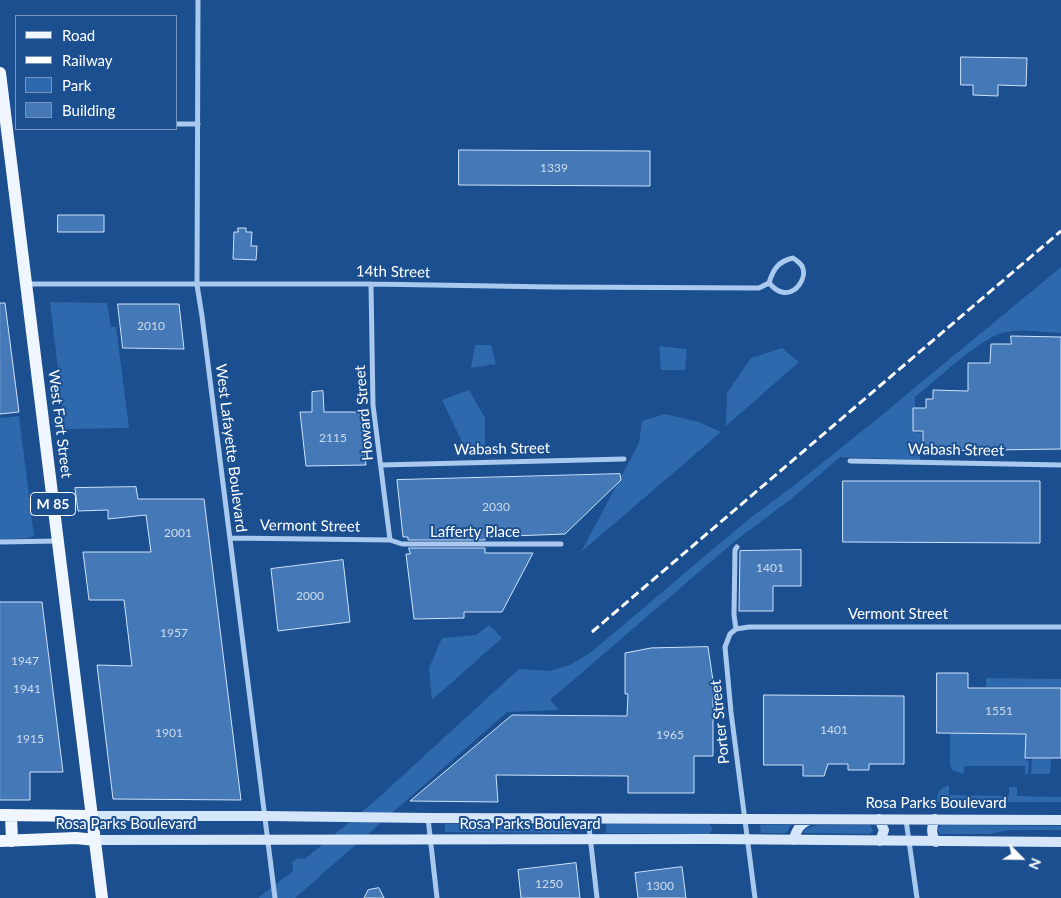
<!DOCTYPE html>
<html>
<head>
<meta charset="utf-8">
<style>
  body { margin:0 }
  #map { position:relative; width:1061px; height:898px; overflow:hidden; background:#1b4f8f; font-family:Lato,sans-serif }
  canvas { display:block }
  .legend { position:absolute; left:15px; top:15px; width:162px; height:115px; box-sizing:border-box; background:#1b4f8f; border:1px solid #7695bc; margin:0; padding:6px 9px; list-style:none; font-size:15px; color:#fff }
  .legend li { display:flex; align-items:center; gap:10px; height:25px }
  .legend b { width:25px; border:1px solid #7695bc }
  .north { position:absolute; left:996px; top:833px; width:50px; height:50px; -webkit-text-stroke:4px #1b4f8f; paint-order:stroke; rotate:113deg; font-size:14px; font-weight:700; line-height:20px; text-align:center; color:#fff }
  .north::after { content:''; display:block; margin:auto; width:18px; height:22px; background:#fff; clip-path:polygon(50% 0,100% 100%,50% 72%,0 100%) }
</style>
</head>
<body>
<div id="map">
<canvas width="1061" height="898"></canvas>
<ul class="legend">
<li><b style="height:6px;background:#f0f6ff"></b>Road</li>
<li><b style="height:6px;background:#fff"></b>Railway</li>
<li><b style="height:14px;background:#2e69ad"></b>Park</li>
<li><b style="height:14px;background:#4478b7"></b>Building</li>
</ul>
<div class="north">N</div>
</div>
<script>
const ctx = document.querySelector('canvas').getContext('2d');
ctx.lineJoin = 'round';
function fill(path, color) { ctx.fillStyle = color; ctx.fill(path, 'evenodd'); }
function trace(path, color, width, dash) { ctx.strokeStyle = color; ctx.lineWidth = width; ctx.lineCap = dash ? 'butt' : 'round'; ctx.setLineDash(dash || []); ctx.stroke(path); }
function label(font, color, halo, rows, align = 'center') {
  ctx.font = font + ' Lato,sans-serif'; ctx.lineWidth = 4; ctx.setLineDash([]); ctx.textBaseline = 'middle'; ctx.strokeStyle = halo; ctx.fillStyle = color; for (const [text, x, y, turn = 0] of rows) {
    ctx.save(); ctx.translate(x, y); ctx.rotate((+turn || 0) * Math.PI / 180); ctx.textAlign = isNaN(turn) ? turn : align; if (halo) ctx.strokeText(text, 0, 0); ctx.fillText(text, 0, 0); ctx.restore();
  }
}
fill(new Path2D(`
  M 1061,267 L 1061,333 C 1046,332 1020,329 1006,332 C 984,335 934,382 915,397 L 914,432 L 922,433 L 920,460 L 840,457 L 791,499 L 735,541 L 550,700 L 559,710 L 507,712 L 295,898 L 258,898 L 293,871 L 292,862 L 298,858 L 305,859 L 376,800 L 519,669 L 549,671 L 570,665 L 590,653 L 750,518 L 796,484 L 877,419 Z
  M 50,302 L 107,303 L 111,327 L 116,327 L 129,428 L 65,429 Z
  M 475,345 L 491,345 L 496,364 L 471,368 Z
  M 659,346 L 687,349 L 685,370 L 661,370 Z
  M 782,348 L 799,362 L 726,426 L 727,393 L 751,358 Z
  M 469,390 L 485,418 L 485,447 L 465,448 L 442,400 Z
  M 665,414 L 699,422 L 721,432 L 581,552 L 639,443 L 642,421 Z
  M 19,416 L 34,536 L 28,538 L 0,540 L 0,418 Z
  M 489,625 L 502,638 L 432,700 L 429,668 L 442,638 L 476,635 Z
  M 986,678 L 1061,679 L 1061,688 L 986,687 Z
  M 950,734 L 1026,734 L 1026,760 L 1029,761 L 1028,774 L 1025,774 L 1025,766 L 964,766 L 964,774 L 952,770 L 950,764 Z
  M 1032,759 L 1051,759 L 1050,774 L 1031,774 Z
  M 949,786 L 949,795 L 1009,796 L 1009,787 L 1017,787 L 1017,796 L 1061,797 L 1061,802 L 937,802 C 937,793 940,787 949,786 Z
  M 445,824 L 570,825 L 570,833 L 445,832 Z
  M 606,824 L 709,824 L 713,829 L 709,834 L 606,833 Z
  M 760,825 L 791,825 L 786,833 L 761,833 Z
  M 819,825 L 870,825 L 873,831 L 869,834 L 803,833 L 807,828 Z
  M 942,825 L 1061,826 L 1061,830 L 1009,830 L 990,834 L 940,834 L 937,829 Z`), '#2e69ad');
const building = new Path2D(`
  M 961,57 L 1027,58 L 1026,86 L 998,85 L 998,96 L 973,95 L 973,85 L 961,85 Z
  M 459,150 L 650,151 L 650,186 L 459,185 Z
  M 58,215 L 104,215 L 104,232 L 58,232 Z
  M 238,228 L 246,228 L 246,232 L 252,232 L 251,246 L 257,246 L 256,260 L 233,259 L 234,232 L 238,232 Z
  M 0,303 L 5,303 L 19,412 L 0,414 Z
  M 118,304 L 179,304 L 184,349 L 123,348 Z
  M 1011,336 L 1061,337 L 1061,449 L 923,451 L 923,431 L 913,431 L 913,408 L 926,408 L 926,399 L 933,399 L 933,390 L 968,391 L 968,363 L 990,363 L 991,344 L 1011,344 Z
  M 323,391 L 324,412 L 360,412 L 366,465 L 306,466 L 300,412 L 312,412 L 312,392 Z
  M 620,474 L 621,480 L 565,534 L 485,537 L 485,540 L 408,540 L 408,537 L 403,537 L 397,480 Z
  M 843,481 L 1040,481 L 1040,543 L 843,542 Z
  M 136,487 L 138,499 L 204,499 L 241,800 L 113,799 L 97,665 L 132,666 L 124,600 L 89,600 L 83,552 L 151,552 L 146,515 L 108,519 L 108,510 L 78,511 L 75,488 Z
  M 409,548 L 485,548 L 485,553 L 533,553 L 502,612 L 464,612 L 464,618 L 414,619 L 406,554 L 410,554 Z
  M 801,550 L 801,586 L 773,586 L 773,611 L 739,611 L 740,551 Z
  M 343,560 L 350,622 L 278,631 L 271,569 Z
  M 0,602 L 42,602 L 63,772 L 30,772 L 30,800 L 0,800 Z
  M 708,647 L 715,694 L 713,695 L 713,756 L 694,756 L 694,793 L 628,793 L 628,776 L 496,775 L 498,802 L 410,801 L 512,715 L 627,716 L 628,694 L 625,694 L 625,653 L 651,648 Z
  M 937,673 L 968,673 L 968,688 L 1061,688 L 1061,758 L 1025,758 L 1026,734 L 937,733 Z
  M 764,695 L 904,696 L 904,764 L 869,764 L 869,770 L 848,770 L 848,764 L 828,764 L 824,776 L 803,776 L 803,765 L 764,765 Z
  M 576,863 L 580,898 L 521,898 L 518,870 Z
  M 682,867 L 686,898 L 638,898 L 635,873 Z
  M 379,888 L 384,898 L 364,898 L 368,890 Z`);
fill(building, '#4478b7');
trace(building, '#cfe3fa', 1);
trace(new Path2D(`
  M 198,0 L 197,285 L 202,316 L 275,898
  M 176,124 L 198,124
  M 27,284 L 371,284 L 553,287 L 759,288 L 769,283 C 773,269 779,261 793,258 C 796,260 800,263 802,266 C 808,278 795,296 782,292 C 776,291 773,287 769,283
  M 371,284 L 373,405 L 390,540
  M 850,461 L 1061,465
  M 381,465 L 624,459
  M 230,538 L 390,540 L 402,544 L 561,544
  M 0,542 L 57,541
  M 737,547 L 735,550 L 734,615 L 736,629 L 730,634 L 725,647 L 731,712 L 755,898
  M 736,629 L 749,627 L 1061,627
  M 428,818 L 437,898
  M 588,818 L 597,898
  M 906,820 L 917,898`), '#a9c9ee', 5);
trace(new Path2D(`
  M 92,816 L 265,816 L 428,818 L 1061,820
  M 879,819 L 884,830 L 880,841
  M 935,819 C 931,828 931,834 936,842
  M 95,840 L 714,839 L 1061,842
  M 794,840 C 796,829 801,823 811,819`), '#d6e6fa', 10);
trace(new Path2D(`
  M 0,73 L 102,898
  M 0,815 L 92,816
  M 11,815 L 12,841
  M 0,841 L 76,838 L 95,840`), '#f0f6ff', 12);
trace(new Path2D(`
  M 592,632 L 1061,231`), '#fff', 3, [9, 4]);
label('12px', '#d0dded', null, [
  ["1339",554,168],
  ["2010",151,326],
  ["2115",333,438],
  ["2030",496,507],
  ["2001",178,533],
  ["1401",770,568],
  ["2000",310,596],
  ["1957",174,633],
  ["1947",25,661],
  ["1941",27,689],
  ["1551",999,711],
  ["1401",834,730],
  ["1901",169,733],
  ["1965",670,735],
  ["1915",30,739],
  ["1250",549,884],
  ["1300",660,886]
]);
for (const [x, y, w] of [
  [53,504,45]
]) { const box = new Path2D(); box.roundRect(x - w / 2, y - 11.5, w, 23, 4); ctx.fillStyle = '#1b4f8f'; ctx.fill(box); trace(box, '#fff', 1); }
label('bold 14px', '#fff', null, [
  ["M 85",53,504]
]);
label('15px', '#fff', '#1b4f8f', [
  ["14th Street",393,272,1],
  ["Howard Street",364,413,-95],
  ["West Fort Street",60,424,83],
  ["West Lafayette Boulevard",231,448,83],
  ["Wabash Street",502,449,-1],
  ["Wabash Street",956,450,1],
  ["Vermont Street",310,526,1],
  ["Lafferty Place",475,532],
  ["Vermont Street",898,614],
  ["Porter Street",720,722,-96],
  ["Rosa Parks Boulevard",936,803],
  ["Rosa Parks Boulevard",126,824],
  ["Rosa Parks Boulevard",530,824]
]);
</script>
</body>
</html>
